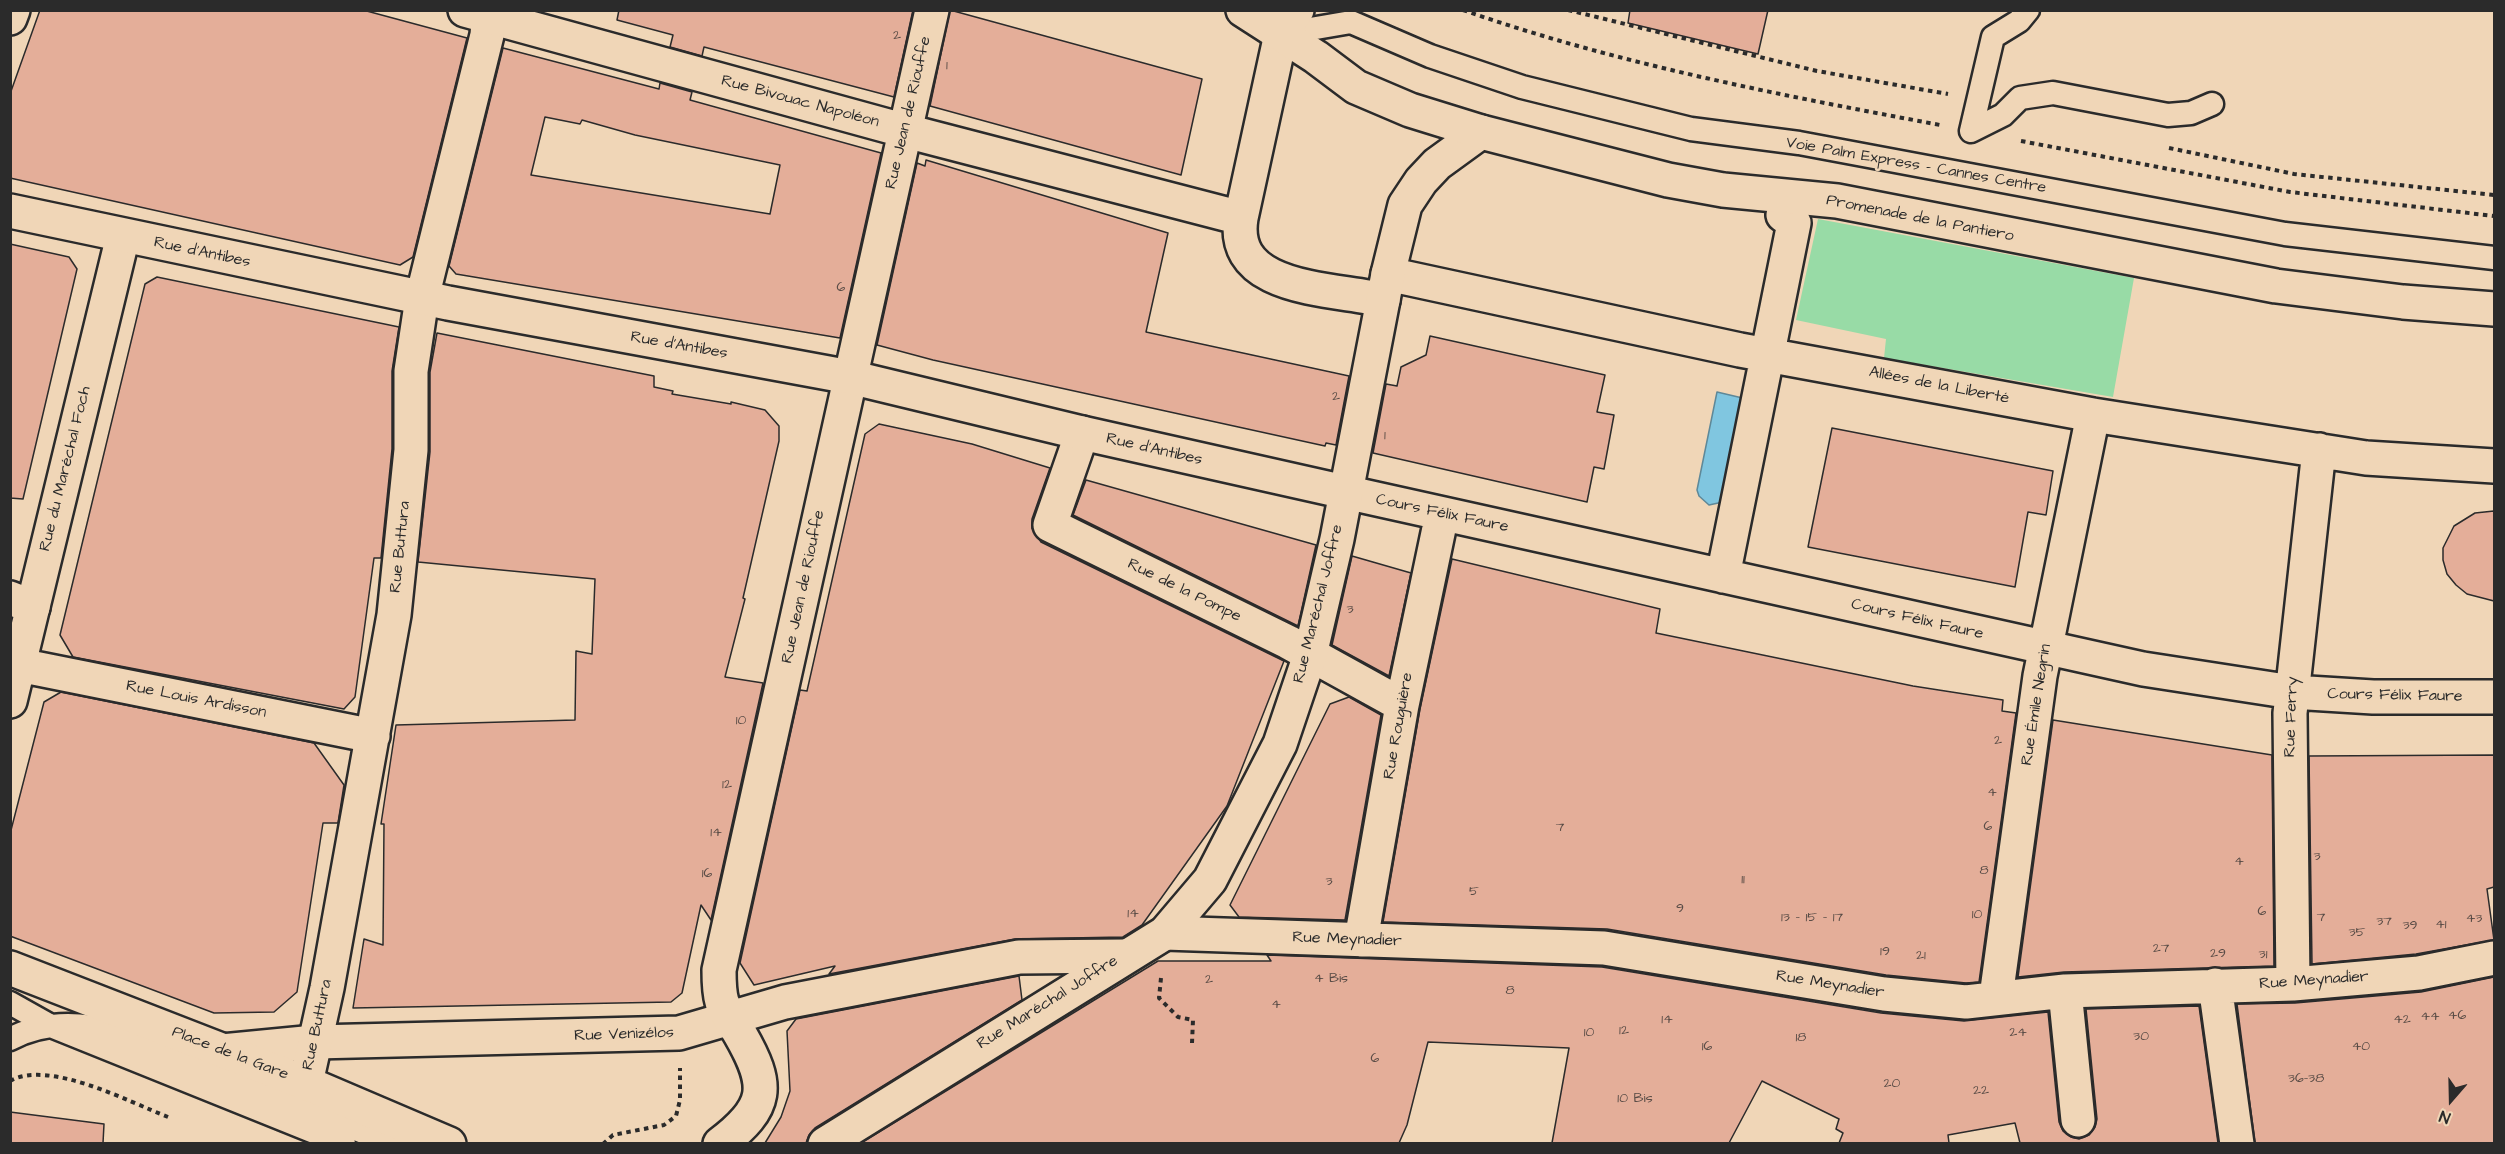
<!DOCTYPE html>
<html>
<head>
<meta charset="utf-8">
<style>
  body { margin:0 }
  #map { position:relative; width:2505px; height:1154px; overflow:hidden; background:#f0d6b7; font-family:"Architects Daughter",sans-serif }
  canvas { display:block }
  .frame { position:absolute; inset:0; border:12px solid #2b2b2b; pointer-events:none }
  .north { position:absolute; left:2421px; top:1070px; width:60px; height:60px; -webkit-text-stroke:4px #f0d6b7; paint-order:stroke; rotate:200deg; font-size:16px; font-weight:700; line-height:24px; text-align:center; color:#2b2b2b }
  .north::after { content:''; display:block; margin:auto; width:21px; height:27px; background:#2b2b2b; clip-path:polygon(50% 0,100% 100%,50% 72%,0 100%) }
</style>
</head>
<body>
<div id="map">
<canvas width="2505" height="1154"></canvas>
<div class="frame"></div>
<div class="north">N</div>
</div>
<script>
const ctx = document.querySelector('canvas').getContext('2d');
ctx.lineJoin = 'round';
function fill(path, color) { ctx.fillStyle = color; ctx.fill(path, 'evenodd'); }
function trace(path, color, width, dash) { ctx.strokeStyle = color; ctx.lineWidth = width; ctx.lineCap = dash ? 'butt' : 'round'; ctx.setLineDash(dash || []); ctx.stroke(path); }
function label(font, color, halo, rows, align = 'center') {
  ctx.font = font + ' "Architects Daughter",sans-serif'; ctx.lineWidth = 5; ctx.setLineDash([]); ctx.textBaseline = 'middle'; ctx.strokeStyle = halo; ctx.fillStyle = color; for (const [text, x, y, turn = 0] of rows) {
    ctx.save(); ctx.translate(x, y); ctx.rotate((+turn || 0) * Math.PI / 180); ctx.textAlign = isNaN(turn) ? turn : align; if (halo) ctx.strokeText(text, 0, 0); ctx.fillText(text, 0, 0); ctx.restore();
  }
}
fill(new Path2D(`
  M 1818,219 L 2134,278 L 2113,397 L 1884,358 L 1886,339 L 1796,320 Z`), '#98dba6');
const water = new Path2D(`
  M 1717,392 L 1751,400 L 1723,502 L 1709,505 L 1699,496 L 1697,490 Z`);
fill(water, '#80c6e0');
trace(water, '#5e8898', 1.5);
const building = new Path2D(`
  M 40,10 L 363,10 L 467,38 L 413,257 L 400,265 L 10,178 L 10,94 Z
  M 619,10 L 913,10 L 894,97 L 704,47 L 702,56 L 670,47 L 673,35 L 617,20 Z
  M 950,10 L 1202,79 L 1181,175 L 930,106 Z
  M 1630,10 L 1768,10 L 1758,54 L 1628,23 Z
  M 503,48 L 659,89 L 660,83 L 692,92 L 690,100 L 881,153 L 840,338 L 456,274 L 449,266 ZM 545,117 L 580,124 L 582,120 L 635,135 L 780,165 L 770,214 L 531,175 Z
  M 926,160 L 1168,233 L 1146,332 L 1349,376 L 1336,445 L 1326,443 L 1325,446 L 933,360 L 877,345 L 917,163 L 925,166 Z
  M 10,244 L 69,257 L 77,269 L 23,499 L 10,498 Z
  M 157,277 L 399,327 L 392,371 L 392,449 L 381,558 L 374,558 L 355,697 L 344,709 L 73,657 L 60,635 L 145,284 Z
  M 437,333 L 654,376 L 654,387 L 673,391 L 672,394 L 731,404 L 731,402 L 765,410 L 779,426 L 779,441 L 743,598 L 745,599 L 725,677 L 763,683 L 711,920 L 701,905 L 682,993 L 671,1002 L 353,1008 L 364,939 L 383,945 L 384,824 L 381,824 L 396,725 L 575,720 L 576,651 L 592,654 L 595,579 L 418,562 L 430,452 L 430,372 Z
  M 1430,336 L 1605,375 L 1597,412 L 1614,415 L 1604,469 L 1594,467 L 1587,502 L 1373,453 L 1386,384 L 1397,386 L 1401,367 L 1426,355 Z
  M 879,424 L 972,444 L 1050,468 L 1032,519 L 1032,528 L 1041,542 L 1284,661 L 1227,806 L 1142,925 L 1123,937 L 1015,939 L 829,974 L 835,966 L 754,985 L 740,963 L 800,690 L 807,691 L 865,434 Z
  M 1832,428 L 2053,471 L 2046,515 L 2028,512 L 2015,587 L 1808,547 Z
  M 1086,480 L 1316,545 L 1298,626 L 1073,515 Z
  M 2494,511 L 2494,601 L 2467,594 L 2456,585 L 2447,574 L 2443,560 L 2443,548 L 2454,526 L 2475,513 Z
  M 1352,556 L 1411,573 L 1389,676 L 1332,645 Z
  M 1452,559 L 1660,609 L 1656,633 L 1913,686 L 2003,700 L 2002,711 L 2016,713 L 1979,982 L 1966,983 L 1886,975 L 1607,929 L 1383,922 L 1420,709 Z
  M 61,692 L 314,743 L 344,785 L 338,823 L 323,823 L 297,992 L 274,1012 L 214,1013 L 10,936 L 10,834 L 44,702 Z
  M 1349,697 L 1381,715 L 1345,920 L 1239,917 L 1230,905 L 1330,704 Z
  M 2053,720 L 2272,755 L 2274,966 L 2064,972 L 2018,977 Z
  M 2494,755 L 2494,887 L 2487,889 L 2494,940 L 2416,954 L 2312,964 L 2309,756 Z
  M 1267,955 L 1602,967 L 1881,1013 L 1964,1021 L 2048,1012 L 2059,1122 L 2063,1131 L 2071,1137 L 2079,1139 L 2089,1135 L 2095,1127 L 2097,1119 L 2086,1009 L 2199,1006 L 2218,1143 L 2020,1143 L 2015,1123 L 1948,1135 L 1949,1143 L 1839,1143 L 1843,1133 L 1836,1129 L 1839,1119 L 1762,1081 L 1729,1143 L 1552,1143 L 1569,1048 L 1428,1042 L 1407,1125 L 1399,1143 L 861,1143 L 1158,961 L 1271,961 Z
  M 1019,976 L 1022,1000 L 815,1128 L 809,1135 L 806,1143 L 765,1143 L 781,1117 L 790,1091 L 787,1031 L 796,1019 Z
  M 2494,977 L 2494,1143 L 2255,1143 L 2237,1004 L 2295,1003 L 2421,992 Z
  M 10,1112 L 104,1124 L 103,1143 L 10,1143 Z`);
fill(building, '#e4ae99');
trace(building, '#2b2b2b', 1.5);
const service = new Path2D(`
  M 1351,22 L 1430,56 L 1522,87 L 1691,129 L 1799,143 L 2285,234 L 2494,258
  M 1281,34 L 1351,22
  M 1971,131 L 2003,115 L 2020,98 L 2053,93 L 2168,115 L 2191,113 L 2212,104
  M 1971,131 L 1993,37 L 2019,21 L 2028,10
  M 10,1003 L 51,1026 L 344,1144
  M 10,1039 C 44,1021 79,1022 115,1032 L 393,1144`);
const pedestrian = new Path2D(`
  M 1281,34 L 1241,218 C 1229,292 1334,288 1383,300
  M 906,131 L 1241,218
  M 1388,274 L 1740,350 L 2093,415 L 2366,458 L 2494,466
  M 422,298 L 487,35 L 489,10
  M 1082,433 L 1050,525 L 1288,642 L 1402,705
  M 1345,492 L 2143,669 L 2292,692 L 2373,697 L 2494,697
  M 1723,576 L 1794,223 L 1783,215
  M 10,598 L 33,607
  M 1165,933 L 1604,948 L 1884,994 L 1966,1002 L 2065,991 L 2293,984 L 2419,973 L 2494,958
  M 1361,940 L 1402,705 L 1442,514
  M 2293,984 L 2290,713 L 2319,450
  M 2215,985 L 2237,1144
  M 2065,991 L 2078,1120
  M 1996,997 L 2040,676 L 2093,415
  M 222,1051 L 315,1042 L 679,1033 L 785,1002 L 1019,957 L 1126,956`);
const minor = new Path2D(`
  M 465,10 L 906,131
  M 10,18 L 13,10
  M 19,665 L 373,736
  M 10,701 L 123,236
  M 10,968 L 306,1083 L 449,1144
  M 306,1083 L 327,988 L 394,615 L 411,450 L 411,371 L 422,298
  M 720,1144 C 769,1107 770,1086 740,1034 C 734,1024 726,1013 722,1002 C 719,992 719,980 719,970 L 932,10`);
const tertiary = new Path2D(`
  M 10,211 L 448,303 L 850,377 L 1082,433 L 1345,492
  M 825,1144 L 1165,933 L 1210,880 L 1280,744 L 1310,655 L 1337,539 L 1388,274 L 1405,205 L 1421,181 L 1437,164 L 1481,132`);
const primary = new Path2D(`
  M 1243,10 L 1316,57 L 1356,87 L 1410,110 L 1481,132 L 1668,180 L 1723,190 L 1837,201 L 2276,286 L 2403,302 L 2494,309
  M 1281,34 L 1297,10`);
trace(service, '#2b2b2b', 27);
trace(pedestrian, '#2b2b2b', 38);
trace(minor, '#2b2b2b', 38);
trace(tertiary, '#2b2b2b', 38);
trace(primary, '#2b2b2b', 38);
trace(new Path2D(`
  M 1463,10 C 1617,64 1780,95 1940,125
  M 1568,10 L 1817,71 L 1948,94
  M 2021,141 L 2290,192 L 2494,216
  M 2169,148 L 2294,174 L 2494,195
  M 1161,978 L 1159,998 L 1178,1017 L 1193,1020 L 1192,1043
  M 10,1081 C 49,1059 129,1102 168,1117
  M 603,1144 L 613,1135 L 664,1125 L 676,1116 L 680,1100 L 680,1068`), '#2b2b2b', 4, [4.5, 4.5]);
trace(service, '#f0d6b7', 22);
trace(pedestrian, '#f0d6b7', 33);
trace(minor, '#f0d6b7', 33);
trace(tertiary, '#f0d6b7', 33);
trace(primary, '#f0d6b7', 33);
label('14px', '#594c46', null, [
  ["2",897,36],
  ["1",947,66],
  ["6",841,288],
  ["2",1336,397],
  ["1",1385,436],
  ["3",1350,610],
  ["10",741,721],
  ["2",1998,741],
  ["12",727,785],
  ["4",1992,793],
  ["6",1988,827],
  ["7",1560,828],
  ["14",716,833],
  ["3",2317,857],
  ["4",2239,862],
  ["8",1984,871],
  ["16",707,874],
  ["11",1743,880],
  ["3",1329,882],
  ["5",1474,892],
  ["9",1680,909],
  ["6",2262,912],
  ["14",1133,914],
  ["10",1977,915],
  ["13 - 15 - 17",1812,918],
  ["7",2321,918],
  ["43",2474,919],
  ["37",2384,922],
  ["41",2441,925],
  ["39",2410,926],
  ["35",2357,933],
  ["27",2161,949],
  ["19",1885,952],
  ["29",2218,954],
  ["31",2263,955],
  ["21",1921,956],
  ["4 Bis",1331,979],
  ["2",1209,980],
  ["8",1510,991],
  ["4",1276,1005],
  ["46",2457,1016],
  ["44",2430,1017],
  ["14",1667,1020],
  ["42",2402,1020],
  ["12",1624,1031],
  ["10",1589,1033],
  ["24",2018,1033],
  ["30",2141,1037],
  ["18",1801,1038],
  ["16",1707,1047],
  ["40",2361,1047],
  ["6",1375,1059],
  ["36-38",2306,1079],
  ["20",1892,1084],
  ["22",1981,1091],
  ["10 Bis",1635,1099]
]);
label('16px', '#2b2b2b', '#f0d6b7', [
  ["Rue Bivouac Napoléon",800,102,15],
  ["Rue Jean de Riouffe",909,113,-77],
  ["Voie Palm Express - Cannes Centre",1916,166,10],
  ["Promenade de la Pantiero",1920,219,11],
  ["Rue d'Antibes",202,253,12],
  ["Rue d'Antibes",679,346,10],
  ["Allées de la Liberté",1939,386,11],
  ["Rue d'Antibes",1154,450,13],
  ["Rue du Maréchal Foch",66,469,-76],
  ["Cours Félix Faure",1442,514,12],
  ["Rue Buttura",401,547,-84],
  ["Rue Jean de Riouffe",804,587,-78],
  ["Rue de la Pompe",1184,591,26],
  ["Rue Maréchal Joffre",1319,604,-76],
  ["Cours Félix Faure",1917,620,13],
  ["Cours Félix Faure",2395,696,1],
  ["Rue Louis Ardisson",196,700,11],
  ["Rue Émile Negrin",2037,705,-81],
  ["Rue Ferry",2292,717,-88],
  ["Rue Rouguière",1399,726,-80],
  ["Rue Meynadier",1347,940,2],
  ["Rue Meynadier",2314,981,-4],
  ["Rue Meynadier",1830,985,9],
  ["Rue Maréchal Joffre",1048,1003,-32],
  ["Rue Buttura",318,1025,-78],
  ["Rue Venizélos",624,1035,-2],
  ["Place de la Gare",230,1054,21]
]);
</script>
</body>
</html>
